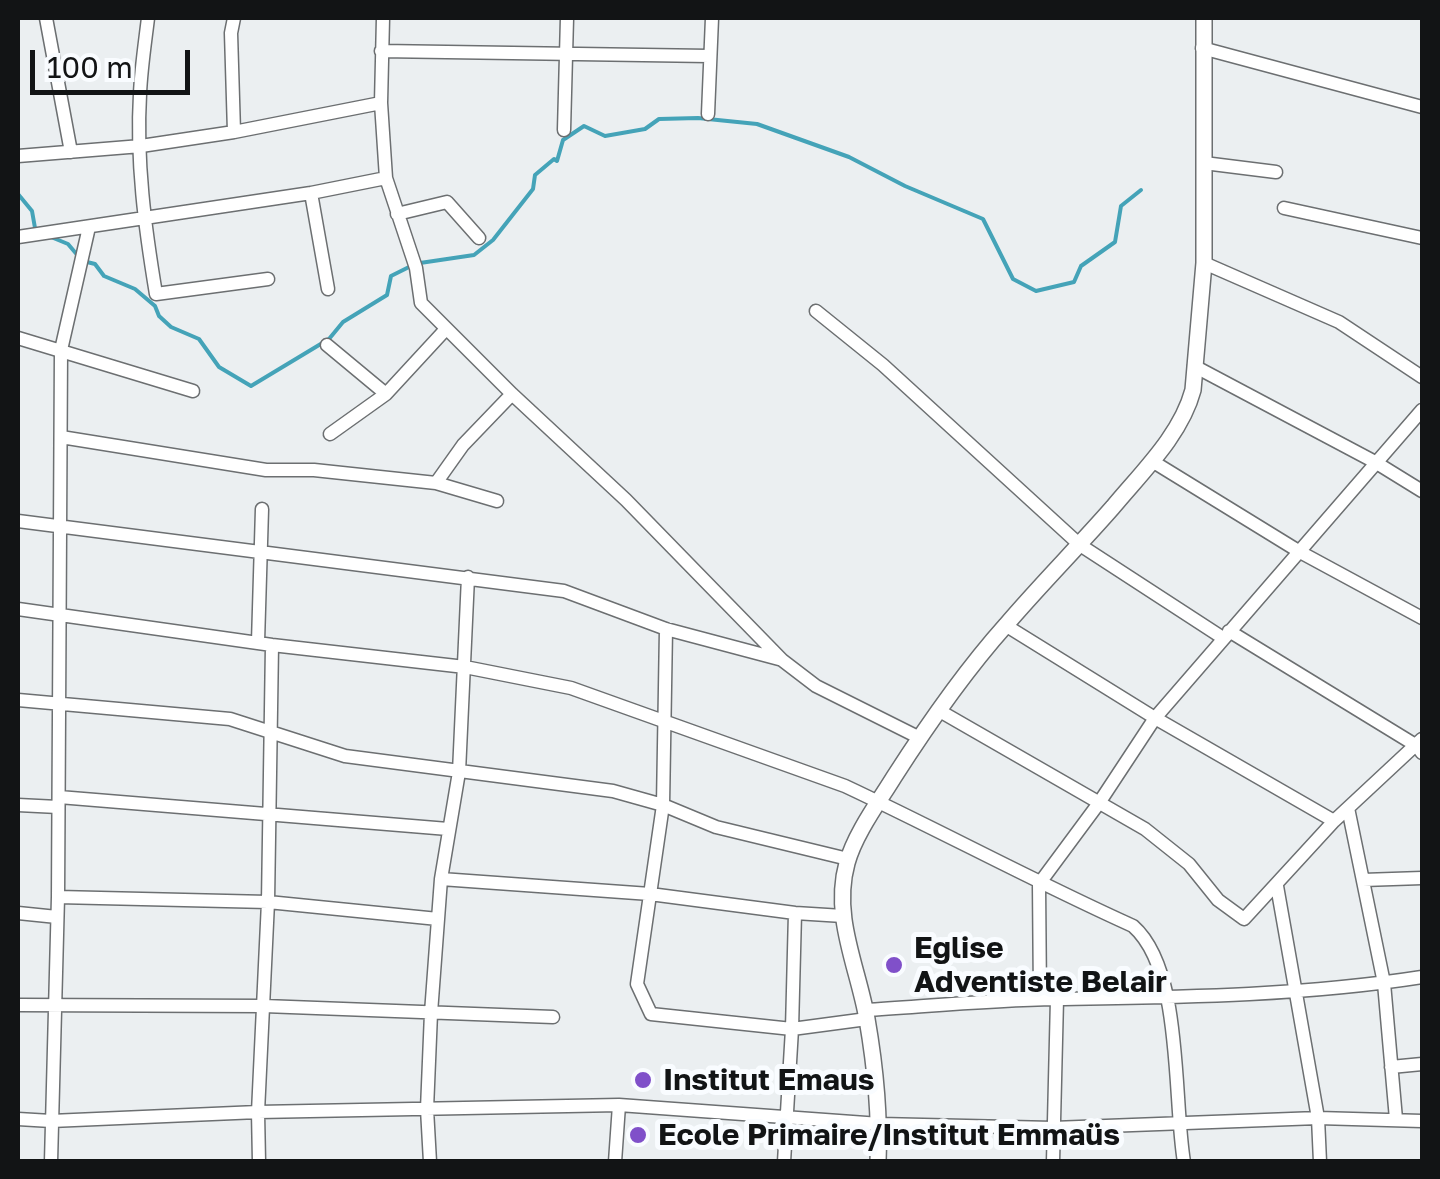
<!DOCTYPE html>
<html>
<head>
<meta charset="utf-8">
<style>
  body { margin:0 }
  #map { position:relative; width:1440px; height:1179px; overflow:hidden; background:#ebeff1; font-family:"Golos Text",sans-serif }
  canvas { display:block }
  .frame { position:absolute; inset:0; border:20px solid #121415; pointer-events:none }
  .scale { position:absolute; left:30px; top:50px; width:160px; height:45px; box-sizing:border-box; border:5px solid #121415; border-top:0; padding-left:12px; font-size:30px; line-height:35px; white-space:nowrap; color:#121415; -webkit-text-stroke:8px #f9fcff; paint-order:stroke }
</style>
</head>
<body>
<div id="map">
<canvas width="1440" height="1179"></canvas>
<div class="frame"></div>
<div class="scale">100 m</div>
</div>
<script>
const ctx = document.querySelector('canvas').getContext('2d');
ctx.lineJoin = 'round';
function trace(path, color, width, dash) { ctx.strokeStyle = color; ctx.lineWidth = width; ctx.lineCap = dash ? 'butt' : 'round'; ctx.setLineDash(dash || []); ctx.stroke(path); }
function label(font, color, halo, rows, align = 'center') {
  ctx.font = font + ' "Golos Text",sans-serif'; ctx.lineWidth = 10; ctx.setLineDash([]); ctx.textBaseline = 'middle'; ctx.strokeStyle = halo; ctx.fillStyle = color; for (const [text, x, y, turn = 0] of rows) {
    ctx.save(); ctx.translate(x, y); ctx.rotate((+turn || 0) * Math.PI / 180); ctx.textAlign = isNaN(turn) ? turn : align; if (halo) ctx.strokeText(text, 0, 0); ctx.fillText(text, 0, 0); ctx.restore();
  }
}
trace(new Path2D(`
  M 18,194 L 32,211 L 35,228
  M 51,237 L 68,244 L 79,257
  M 87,262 L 95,264 L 104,276 L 135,289 L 155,306 L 159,316 L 171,327 L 199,339 L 219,367 L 251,386 L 329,339 L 343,322 L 387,295 L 391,276 L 411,266
  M 420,263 L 474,255 L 493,240 L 533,189 L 535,175 L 554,159 L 557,161 L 563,140 L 584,126 L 605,136 L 645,129 L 659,119 L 698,118 L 757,124 L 849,157 L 905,186 L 983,219 L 1013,279 L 1036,291 L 1074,282 L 1081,266 L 1115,242 L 1121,206 L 1141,190`), '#44a3b8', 4);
const minor = new Path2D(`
  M 46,18 L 71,152
  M 148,18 C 145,43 141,69 140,94 C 136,161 145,228 156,294 L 268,279
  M 383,18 L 381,103 L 386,178 L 416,268 L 421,303 L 512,394 L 626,500 L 782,660 L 816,686 L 920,738
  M 1202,48 L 1422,107
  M 381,51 L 709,56
  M 708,114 L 712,18
  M 564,130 L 567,18
  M 234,132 L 231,33 L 234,18
  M 18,156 L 141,146 L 234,132 L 381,103
  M 1204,163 L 1276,172
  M 311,193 L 328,289
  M 1284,208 L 1422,238
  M 397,214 L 447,202 L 479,238
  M 18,237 L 311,193 L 386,178
  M 1204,263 L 1339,322 L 1422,377
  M 816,311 L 883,365 L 1080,545 L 1223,638
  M 18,338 L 193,391
  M 327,345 L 386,394
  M 1194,366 L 1375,462 L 1422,491
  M 330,434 L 386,394 L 446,329
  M 61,437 L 266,470 L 314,470 L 436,483 L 497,501
  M 1152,461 L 1300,552 L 1422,618
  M 436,483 L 463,445 L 512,394
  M 18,521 L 564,591 L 666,629 L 779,659
  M 18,609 L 272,645 L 465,667 L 571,688 L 845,786 C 941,831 1035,882 1133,926 C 1183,970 1173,1097 1184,1162
  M 1005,625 L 1155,718 L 1334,821
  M 666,629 L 663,805 L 637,984 L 651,1014 L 792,1029 L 867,1019
  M 1229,631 L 1417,746 L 1422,753
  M 258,642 L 262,509
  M 18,700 L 230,719 L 345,756 L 613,791 L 663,805 L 716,827 L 848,859
  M 938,710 L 1145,829 L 1189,864 L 1218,900 L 1244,919 L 1334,821 L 1422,739
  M 59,797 L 448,829
  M 18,805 L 58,807
  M 1348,808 L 1384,983 L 1396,1119
  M 441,879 L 650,894 L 795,913 L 843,916
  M 1363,880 L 1422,878
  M 1277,886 L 1318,1118 L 1320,1162
  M 58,897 L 268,902 L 438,919
  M 18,913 L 57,917
  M 1040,999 L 1039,884 L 1099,803 L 1155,718 L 1422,410
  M 18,1005 L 264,1006 L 553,1017
  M 865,1010 C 929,1006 992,1000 1056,999 C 1178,997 1301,996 1422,977
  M 1391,1067 L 1422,1064
  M 18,1119 L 51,1121 L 258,1112 L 619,1105 L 880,1124 L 1053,1128 L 1318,1118 L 1422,1121
  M 51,1162 L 58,897 L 61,350 L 89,227
  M 259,1162 L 258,1112 L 268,902 L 272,645
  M 430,1162 L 427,1109 L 431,1013 L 441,879 L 459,772 L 468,577
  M 615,1162 L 619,1105
  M 784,1162 L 792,1029 L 795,913
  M 1053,1162 L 1057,999`);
const tertiary = new Path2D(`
  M 878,1162 C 880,1114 875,1065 867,1019 C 858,967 832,917 847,863 C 855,834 878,803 894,777 C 928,724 964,672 1006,625 C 1040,585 1078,547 1113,507 C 1142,472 1181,435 1193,390 L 1204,263 L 1204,18`);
trace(minor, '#6c6f71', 15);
trace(tertiary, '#6c6f71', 18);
trace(minor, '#fff', 12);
trace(tertiary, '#fff', 15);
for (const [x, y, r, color] of [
  [894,965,10,"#8050c9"],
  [643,1080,10,"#8050c9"],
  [638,1135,10,"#8050c9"]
]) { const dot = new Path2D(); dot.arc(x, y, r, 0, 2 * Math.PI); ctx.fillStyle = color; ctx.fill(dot); trace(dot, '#f9fcff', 4); }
label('bold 30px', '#121415', '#f9fcff', [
  ["Eglise",914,948],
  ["Adventiste Belair",914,982],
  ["Institut Emaus",663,1080],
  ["Ecole Primaire/Institut Emmaüs",658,1135]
], 'left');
</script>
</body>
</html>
